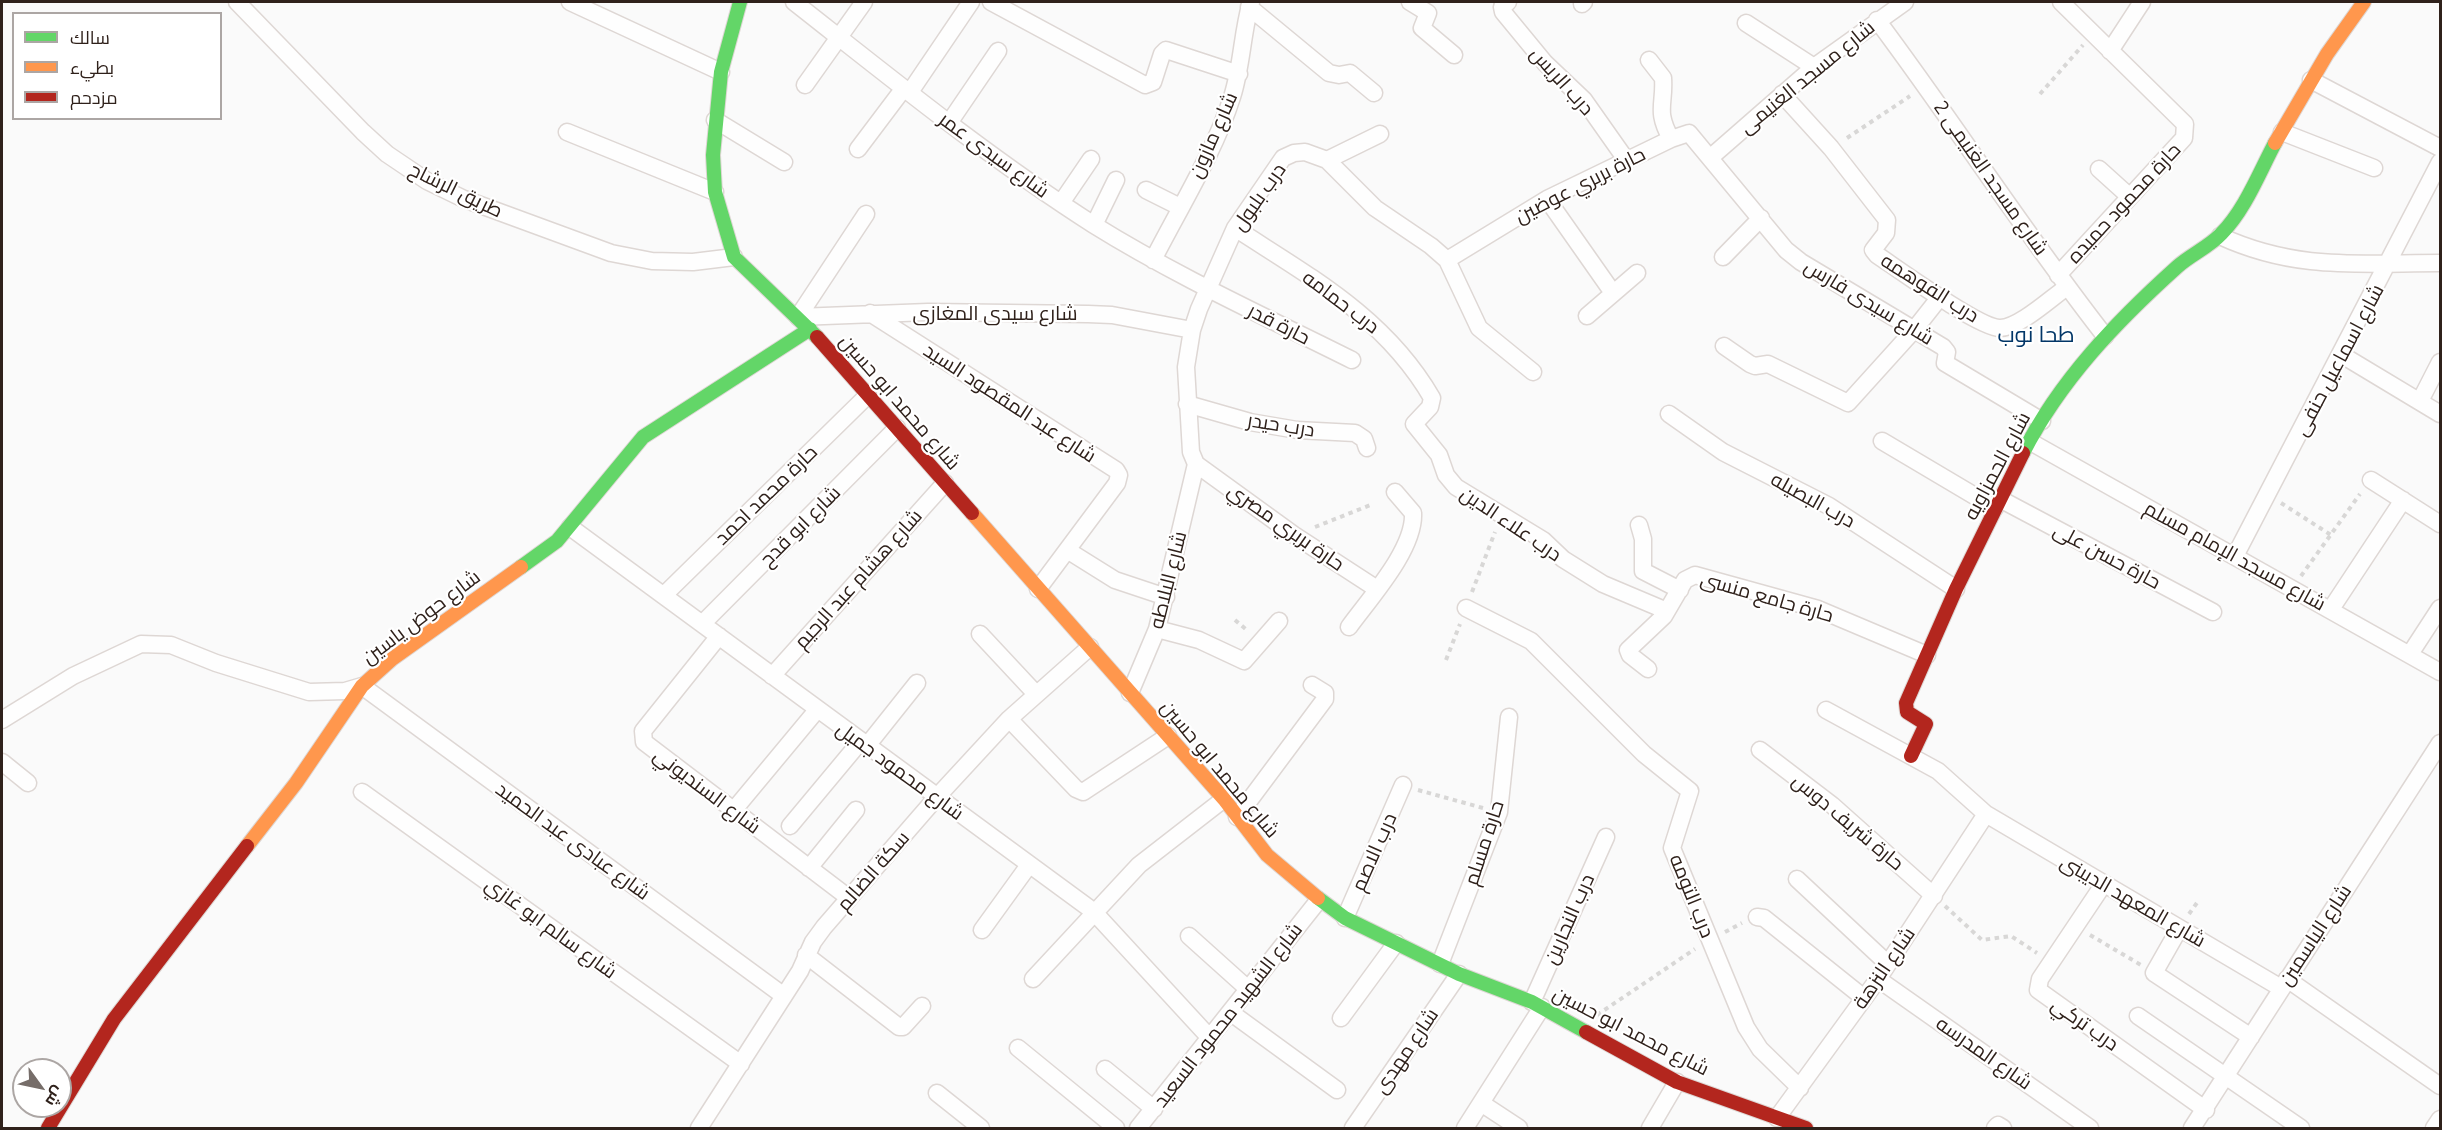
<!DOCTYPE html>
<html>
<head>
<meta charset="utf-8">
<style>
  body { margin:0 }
  #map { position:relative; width:2442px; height:1130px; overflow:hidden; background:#fafafa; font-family:Ubuntu,Cairo,sans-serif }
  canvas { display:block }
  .frame { position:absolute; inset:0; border:3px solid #2f211b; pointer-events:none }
  .legend { position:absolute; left:12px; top:12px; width:210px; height:108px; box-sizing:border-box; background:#fff; border:2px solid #aca6a4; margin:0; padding:8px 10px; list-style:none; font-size:18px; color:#2f211b }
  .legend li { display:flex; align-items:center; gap:12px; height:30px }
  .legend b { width:30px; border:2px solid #aca6a4 }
  .north { position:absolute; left:12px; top:1058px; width:60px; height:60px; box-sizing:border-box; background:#fff; border:2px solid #aca6a4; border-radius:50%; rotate:123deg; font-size:16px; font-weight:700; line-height:24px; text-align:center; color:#2f211b }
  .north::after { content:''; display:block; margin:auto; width:21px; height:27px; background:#766d69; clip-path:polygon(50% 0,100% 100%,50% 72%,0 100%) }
</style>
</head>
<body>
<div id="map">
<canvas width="2442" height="1130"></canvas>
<div class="frame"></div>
<ul class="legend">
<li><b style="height:8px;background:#63d668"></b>سالك</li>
<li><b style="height:8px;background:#ff974d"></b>بطيء</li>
<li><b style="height:8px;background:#b3261e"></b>مزدحم</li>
</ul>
<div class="north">ش</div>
</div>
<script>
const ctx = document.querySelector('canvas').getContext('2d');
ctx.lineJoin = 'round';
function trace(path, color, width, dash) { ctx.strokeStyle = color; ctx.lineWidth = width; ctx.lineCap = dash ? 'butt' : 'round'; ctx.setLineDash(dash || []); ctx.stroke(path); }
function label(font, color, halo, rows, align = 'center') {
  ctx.font = font + ' Ubuntu,Cairo,sans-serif'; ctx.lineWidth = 4.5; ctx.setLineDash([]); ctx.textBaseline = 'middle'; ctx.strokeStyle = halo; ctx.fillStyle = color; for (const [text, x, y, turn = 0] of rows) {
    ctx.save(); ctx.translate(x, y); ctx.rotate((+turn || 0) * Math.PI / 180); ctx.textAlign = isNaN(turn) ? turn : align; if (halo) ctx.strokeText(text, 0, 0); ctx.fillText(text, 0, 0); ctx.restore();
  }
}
const street = new Path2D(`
  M 237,2 L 363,132 L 387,154 L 427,181 L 464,199 L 611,253 L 652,261 L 693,262 L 734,257
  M 570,2 L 721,72
  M 794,2 C 892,79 989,158 1094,225 C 1176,276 1266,317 1352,360
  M 991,2 L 1145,85 L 1153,82 L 1162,54 L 1166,50 L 1239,74
  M 1410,2 L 1428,13 L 1422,28 L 1454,55
  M 1508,2 L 1502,7 L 1503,12 L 1545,63 L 1584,100 L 1627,161
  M 1582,4 L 1584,2
  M 1249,7 L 1329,73 L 1339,75 L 1350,73 L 1374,93
  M 1877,20 C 1955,124 2025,234 2105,336
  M 1746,23 L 1814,67
  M 2110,51 L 2142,2
  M 1649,60 L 1663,78 C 1665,105 1655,110 1671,139
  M 2311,80 L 2440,148
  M 805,85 L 864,2
  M 910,92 L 971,2
  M 1782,94 L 1831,148 L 1887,220 L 1886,233 L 1873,250 L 1877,255 C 1898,269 1979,328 2000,328 C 2019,328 2051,298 2067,287
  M 715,120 L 784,162
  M 949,123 L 998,51
  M 567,132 L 715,192
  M 2282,132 L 2374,168
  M 858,149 L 904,88
  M 1711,157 L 1814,67 L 1905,2
  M 1327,160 L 1380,134
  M 2099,169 L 2130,197
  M 1146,190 L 1180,207
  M 1547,199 L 1613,293
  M 1061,203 L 1091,159
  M 1094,225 L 1116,180
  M 1235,228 C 1310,277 1385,317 1432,398 L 1430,407 L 1414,424 L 1439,455 L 1446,475 L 1456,487 L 1543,540 L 1563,559 L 1603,584 L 1667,611
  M 2220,236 C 2296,271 2359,263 2440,263
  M 1723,257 L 1761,218
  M 1153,260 C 1179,209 1215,151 1232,97 C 1242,66 1242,33 1251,2
  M 1447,260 L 1547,199 L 1671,139 L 1689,133 L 1786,250 L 1801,262 L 1943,347 L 1947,352 L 1945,363 L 2042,421
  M 2058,275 L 2184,138 L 2185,124 L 2061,2
  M 870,313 L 1116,470 L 1119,475 L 1117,483 L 1038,589
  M 1587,316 L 1637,273
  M 798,317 L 928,312 L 1088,314 L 1112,315 L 1192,330
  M 798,317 L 866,214
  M 1724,346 L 1750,364 L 1755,366 L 1768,364 L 1848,403 L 1914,330 L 1940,297
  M 2342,355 L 2440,414
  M 2420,401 L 2440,362
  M 1187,404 L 1250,422 L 1297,430 L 1355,433 L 1364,439 L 1367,448
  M 1669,414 L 1723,452 L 1829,506 L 1956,589
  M 1882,441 L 1995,508
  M 2029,441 L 2440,672
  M 2371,480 L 2440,524
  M 2000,499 L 2213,612
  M 1639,525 L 1643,539 L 1643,571 L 1680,590
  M 570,527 L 1093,911 L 1210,1038
  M 1067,550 L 1115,580 L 1166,597
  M 2235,556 L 2440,162
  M 1377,589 L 1294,535 L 1196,464 L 1191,452 L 1186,367 L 1192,330 L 1199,309 L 1235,228 L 1283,158 L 1294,153 L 1305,152 L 1327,160 L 1375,208 L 1431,246 L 1447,260 L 1479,328 L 1533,372
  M 664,595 L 868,395
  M 1466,608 L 1531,641 L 1644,754 L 1690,791 L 1672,848 L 1746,1027 L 1760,1049 L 1800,1088
  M 2331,609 L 2403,500
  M 703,623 L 897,428
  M 1349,627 C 1370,598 1415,549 1413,513 L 1395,492
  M 1157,629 L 1199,640 L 1244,661 L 1279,621
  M 980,634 L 1036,694
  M 719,636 L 643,731 L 644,742 L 849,898
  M 2410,654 L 2440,608
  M 1648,669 L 1630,655 L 1628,650 L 1664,616 L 1685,580 L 1695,575 L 1818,609 L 1927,655
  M 772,676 L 945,483
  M 1130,693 L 1157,629 L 1196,464
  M 1826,710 L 1938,771 L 1986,814 L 2281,988
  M 1009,719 L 1076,789 L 1083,792 L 1168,736
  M 2,720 L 73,676 L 141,644 L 171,645 L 216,663 L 309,692 L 345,691 L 362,686 L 784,996
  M 866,747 L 917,683
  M 1760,750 L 1832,805 L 1934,896
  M 2,762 L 28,783
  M 362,792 L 741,1064
  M 733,811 L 817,710
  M 1237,817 L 1325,699 L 1325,693 L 1312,685
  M 790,826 L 860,742
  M 809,868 L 856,810
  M 1797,879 L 1888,964
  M 2103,885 L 2040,979 L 2038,990 L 2206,1110
  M 1757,917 L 1764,918 L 1864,998
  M 1345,918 L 1403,785
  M 2179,929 L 2154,973 L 2251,1037
  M 982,930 L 1029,865
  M 1189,936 L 1248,989
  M 806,955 L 899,1027 L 903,1027 L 922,1006
  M 1440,964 L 1499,812 L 1509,717
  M 1033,979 L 1139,865 L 1224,799
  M 1878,979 L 2090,1128
  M 2287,979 L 2440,1086
  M 1532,1002 L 1606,837
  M 1230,1012 L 1337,1090
  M 2138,1016 L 2301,1128
  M 1341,1018 L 1396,943
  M 1018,1048 L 1116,1128
  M 1105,1069 L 1154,1109
  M 937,1093 L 981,1128
  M 1481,1103 L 1519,1128
  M 1777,1118 L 1878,979 L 1986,814
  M 699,1128 L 800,971 L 813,942 L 824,927 L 936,798 L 1009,719 L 1090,647
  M 1138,1128 L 1318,901
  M 1353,1128 L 1459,974
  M 1465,1128 L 1542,1007
  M 1650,1128 L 1677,1082
  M 1995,1128 L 1998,1125 L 2003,1128
  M 2192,1128 L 2440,743
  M 2434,1128 L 2440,1119`);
const fast = new Path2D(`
  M 740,2 L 721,72 L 713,155 L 715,192 L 734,257 L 817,337
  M 2023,453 C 2060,380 2117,321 2177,267 C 2190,255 2209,247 2221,234 C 2245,210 2259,173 2275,143
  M 521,567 L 557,541 L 643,437 L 810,329
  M 1318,898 L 1345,918 L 1459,974 L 1532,1002 L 1586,1032`);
const slow = new Path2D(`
  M 2275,143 L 2327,54 L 2364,2
  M 972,513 L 1224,799 L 1267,855 L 1318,898
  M 247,846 L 296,783 L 362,686 L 392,659 L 521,567`);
const jam = new Path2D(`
  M 817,337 L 972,513
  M 1911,756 L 1926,724 L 1907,712 L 1906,703 L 1956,589 L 2023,453
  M 1586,1032 L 1677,1082 L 1806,1128
  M 48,1128 L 114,1019 L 247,846`);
trace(street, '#ded7d4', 19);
trace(fast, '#ded7d4', 16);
trace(slow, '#ded7d4', 16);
trace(jam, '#ded7d4', 16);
trace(new Path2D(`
  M 2040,94 L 2083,45
  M 1847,138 L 1910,96
  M 2281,503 L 2331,535
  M 1315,527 L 1373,504
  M 2301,576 L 2360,494
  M 1472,592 L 1495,532
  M 1235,620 L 1248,631
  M 1446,660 L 1460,624
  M 1418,790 L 1483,808
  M 1945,906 L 1982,940 L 2011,936 L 2037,953
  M 2189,914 L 2199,900
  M 1725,932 L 1742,923
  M 2090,935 L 2141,965
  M 1597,1015 L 1695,949`), '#d8d7d6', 4, [4.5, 4.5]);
trace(street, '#fefefe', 16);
trace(fast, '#63d668', 14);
trace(slow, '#ff974d', 14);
trace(jam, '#b3261e', 14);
label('20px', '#2f211b', '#fff', [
  ["شارع مسجد الغنيمى",1807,77,-39],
  ["درب الريس",1562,81,48],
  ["شارع مازون",1213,135,-66],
  ["شارع سيدى عمر",994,155,36],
  ["شارع مسجد الغنيمى 2",1991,178,55],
  ["حارة بربري عوضين",1580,185,-27],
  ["طريق الرشاح",456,190,26],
  ["درب بلبول",1259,197,-55],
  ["حارة محمود حميده",2124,203,-47],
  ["درب الفوهمه",1930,288,32],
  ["درب حمامه",1341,302,37],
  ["شارع سيدى فارس",1869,302,31],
  ["شارع سيدى المغازى",995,313],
  ["حارة قدر",1279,324,27],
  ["شارع اسماعيل حنفى",2339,360,-62],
  ["شارع محمد ابو حسين",900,402,49],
  ["شارع عبد المقصود السيد",1010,403,33],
  ["درب حيدر",1281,425,9],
  ["شارع الحمزاويه",1997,466,-62],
  ["حارة محمد احمد",766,495,-44],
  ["درب البصيله",1813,500,29],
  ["درب علاء الدين",1511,524,34],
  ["شارع ابو قدح",800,526,-45],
  ["حارة بربري مصري",1286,527,35],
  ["حارة حسن على",2107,556,28],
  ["شارع مسجد الإمام مسلم",2235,556,29],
  ["شارع هشام عبد الرحيم",858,579,-48],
  ["شارع البلاطه",1168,580,-76],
  ["حارة جامع منسى",1767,597,16],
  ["شارع حوض ياسين",421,617,-37],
  ["شارع محمد ابو حسين",1220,769,50],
  ["شارع محمود جميل",900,771,36],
  ["شارع السنديوني",707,791,37],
  ["حارة شريف دوس",1848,822,40],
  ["شارع عبادى عبد الحميد",573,841,36],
  ["حارة مسلم",1484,843,-72],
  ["درب الاصم",1374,852,-66],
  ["سكة الضالم",873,871,-49],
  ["درب التومه",1692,896,68],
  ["شارع المعهد الديبنى",2133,901,30],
  ["درب النجارين",1569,919,-66],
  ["شارع سالم ابو غازي",551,928,36],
  ["شارع الياسمين",2315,935,-57],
  ["شارع النزهة",1884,968,-56],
  ["شارع الشهيد محمود السعيد",1228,1015,-52],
  ["درب تركي",2085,1024,35],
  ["شارع محمد ابو حسين",1631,1031,27],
  ["شارع مهدى",1406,1051,-56],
  ["شارع المدرسه",1984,1053,35]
]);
label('22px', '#023667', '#fff', [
  ["طحا نوب",2036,335]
]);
</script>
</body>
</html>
